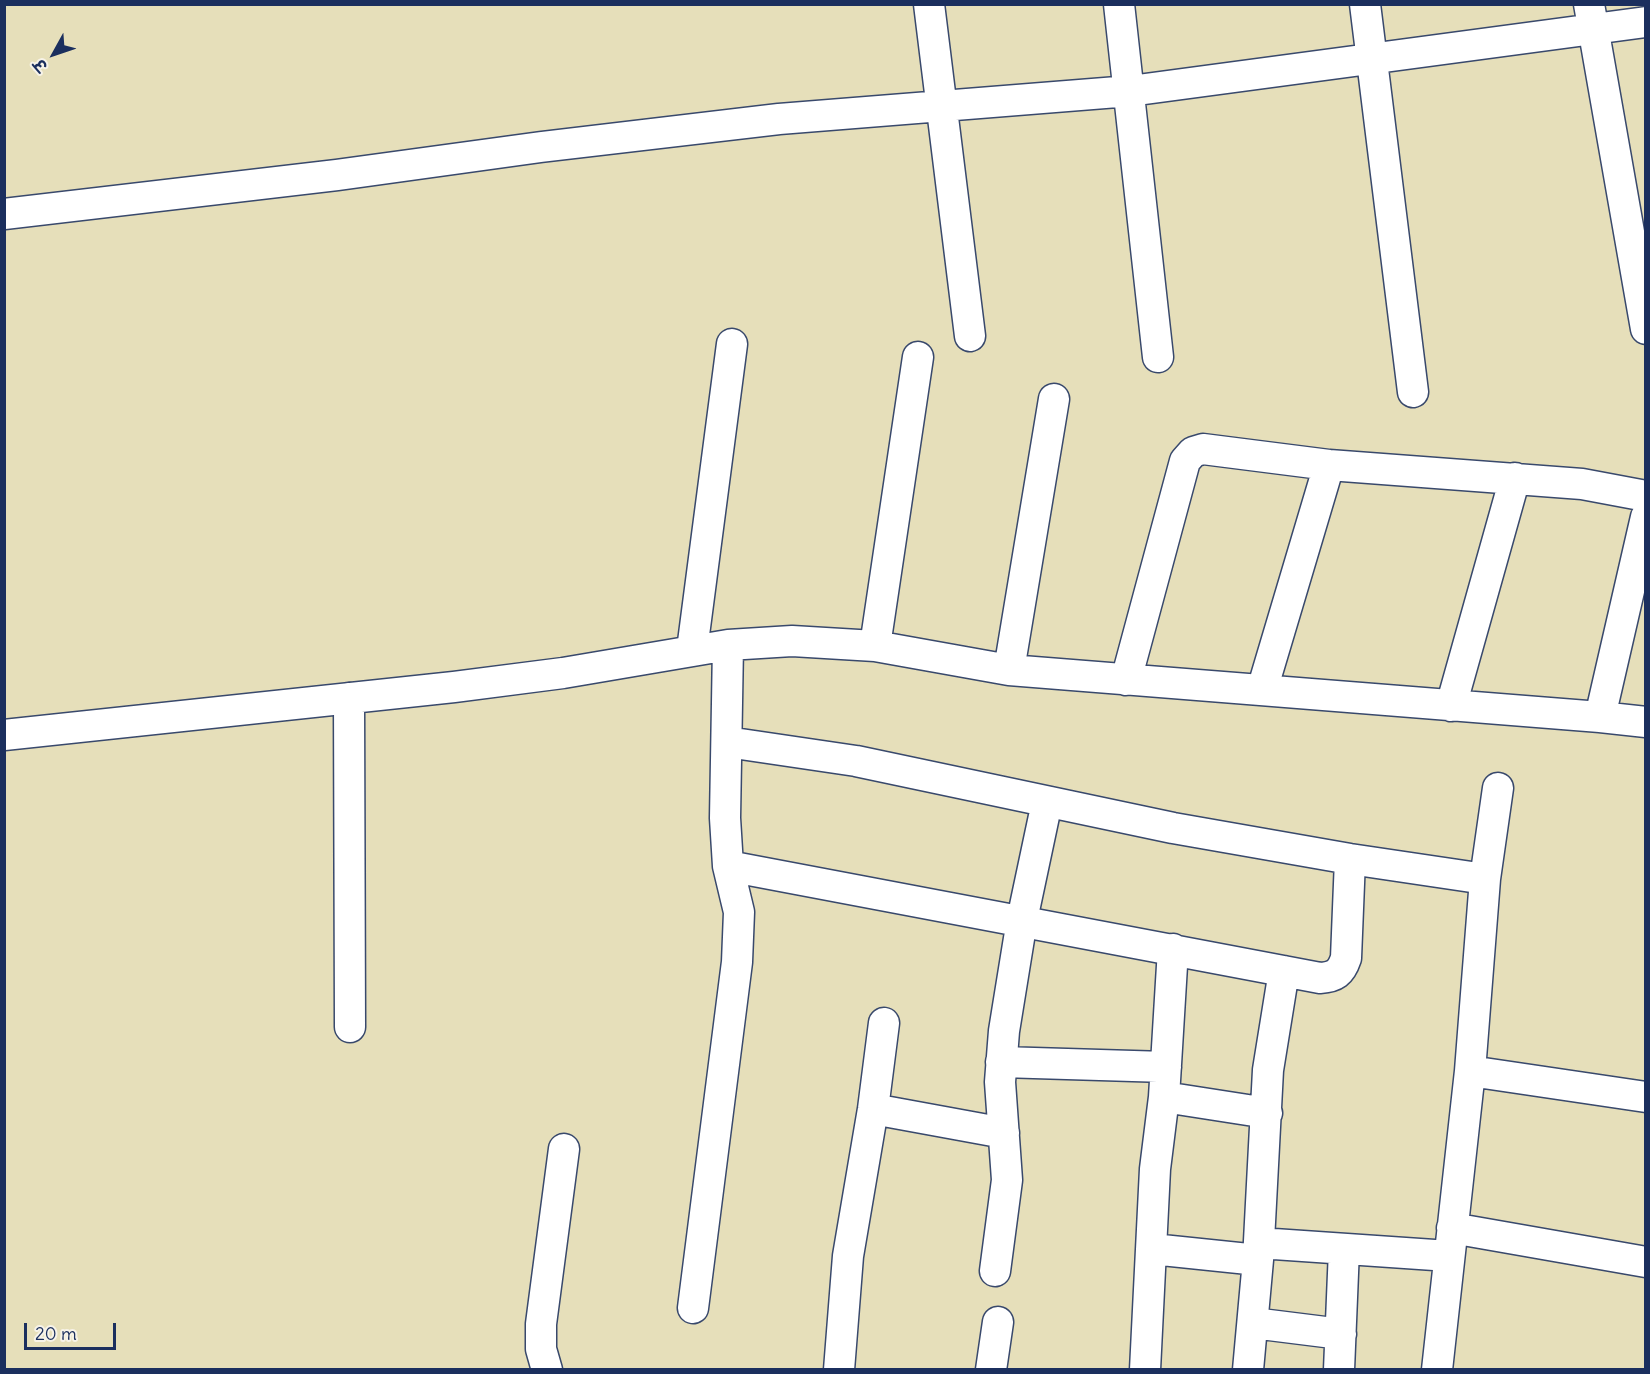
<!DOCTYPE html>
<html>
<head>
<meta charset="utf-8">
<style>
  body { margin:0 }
  #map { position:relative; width:1650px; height:1374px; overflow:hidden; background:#e6dfba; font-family:Delius,"Playpen Sans Deva",sans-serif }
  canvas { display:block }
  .frame { position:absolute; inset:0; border:6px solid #1b2f5e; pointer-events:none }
  .north { position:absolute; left:24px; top:24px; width:60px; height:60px; -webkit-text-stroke:4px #f7f3e8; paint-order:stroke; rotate:230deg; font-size:16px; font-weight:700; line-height:24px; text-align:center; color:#1b2f5e }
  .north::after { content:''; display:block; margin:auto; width:21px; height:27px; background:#1b2f5e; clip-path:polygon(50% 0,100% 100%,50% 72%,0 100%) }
  .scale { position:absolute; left:24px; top:1323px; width:92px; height:27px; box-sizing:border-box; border:3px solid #1b2f5e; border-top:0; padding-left:8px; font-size:18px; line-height:21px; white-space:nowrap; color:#1b2f5e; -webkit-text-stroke:4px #f7f3e8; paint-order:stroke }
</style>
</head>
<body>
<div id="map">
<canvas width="1650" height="1374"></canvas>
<div class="frame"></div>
<div class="north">उ</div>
<div class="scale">20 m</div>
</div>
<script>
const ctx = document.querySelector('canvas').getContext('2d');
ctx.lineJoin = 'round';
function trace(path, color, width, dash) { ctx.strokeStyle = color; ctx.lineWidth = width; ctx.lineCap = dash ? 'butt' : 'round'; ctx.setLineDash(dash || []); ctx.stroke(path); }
const minor = new Path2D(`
  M 929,4 L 970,336
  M 1119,4 L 1158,357
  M 1365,4 L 1413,392
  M 1589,4 L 1646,329
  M 4,214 L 337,175 L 541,147 L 779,119 L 1130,91 L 1646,22
  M 875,646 L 918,357
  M 692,650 L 732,344
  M 1009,670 L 1054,399
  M 1126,680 L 1185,461 L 1193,452 L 1203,449 L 1329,465 L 1582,484 L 1646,496
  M 1262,690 L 1329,465
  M 349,698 L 350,1027
  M 1451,706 L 1515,478
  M 1600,717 L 1646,517
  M 4,735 L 454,687 L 563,673 L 728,645 L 792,641 L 875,646 L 1009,670 L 1600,717 L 1646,722
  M 727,742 L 856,761 L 1173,828 L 1350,859 L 1485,879
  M 728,866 L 1320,978 C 1335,977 1341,973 1346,958 L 1350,859
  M 1001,1062 L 1166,1067
  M 1470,1071 L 1646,1097
  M 1164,1097 L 1267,1113
  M 873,1109 L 1004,1133
  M 1452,1228 L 1646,1262
  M 1259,1243 L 1449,1256
  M 1152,1249 L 1258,1260
  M 995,1271 L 1007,1180 L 1000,1082 L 1004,1031 L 1022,920 L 1047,802
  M 693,1308 L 737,962 L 739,912 L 728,866 L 725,818 L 728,645
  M 1253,1323 L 1341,1334
  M 547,1370 L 541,1349 L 541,1324 L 564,1149
  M 839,1370 L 848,1256 L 873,1109 L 884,1023
  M 991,1370 L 998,1322
  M 1145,1370 L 1155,1169 L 1164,1097 L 1173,949
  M 1248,1370 L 1258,1260 L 1268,1070 L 1284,971
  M 1339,1370 L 1344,1249
  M 1437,1370 L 1470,1071 L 1485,879 L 1498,788`);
trace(minor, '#39496c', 33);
trace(minor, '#fff', 30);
</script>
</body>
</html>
